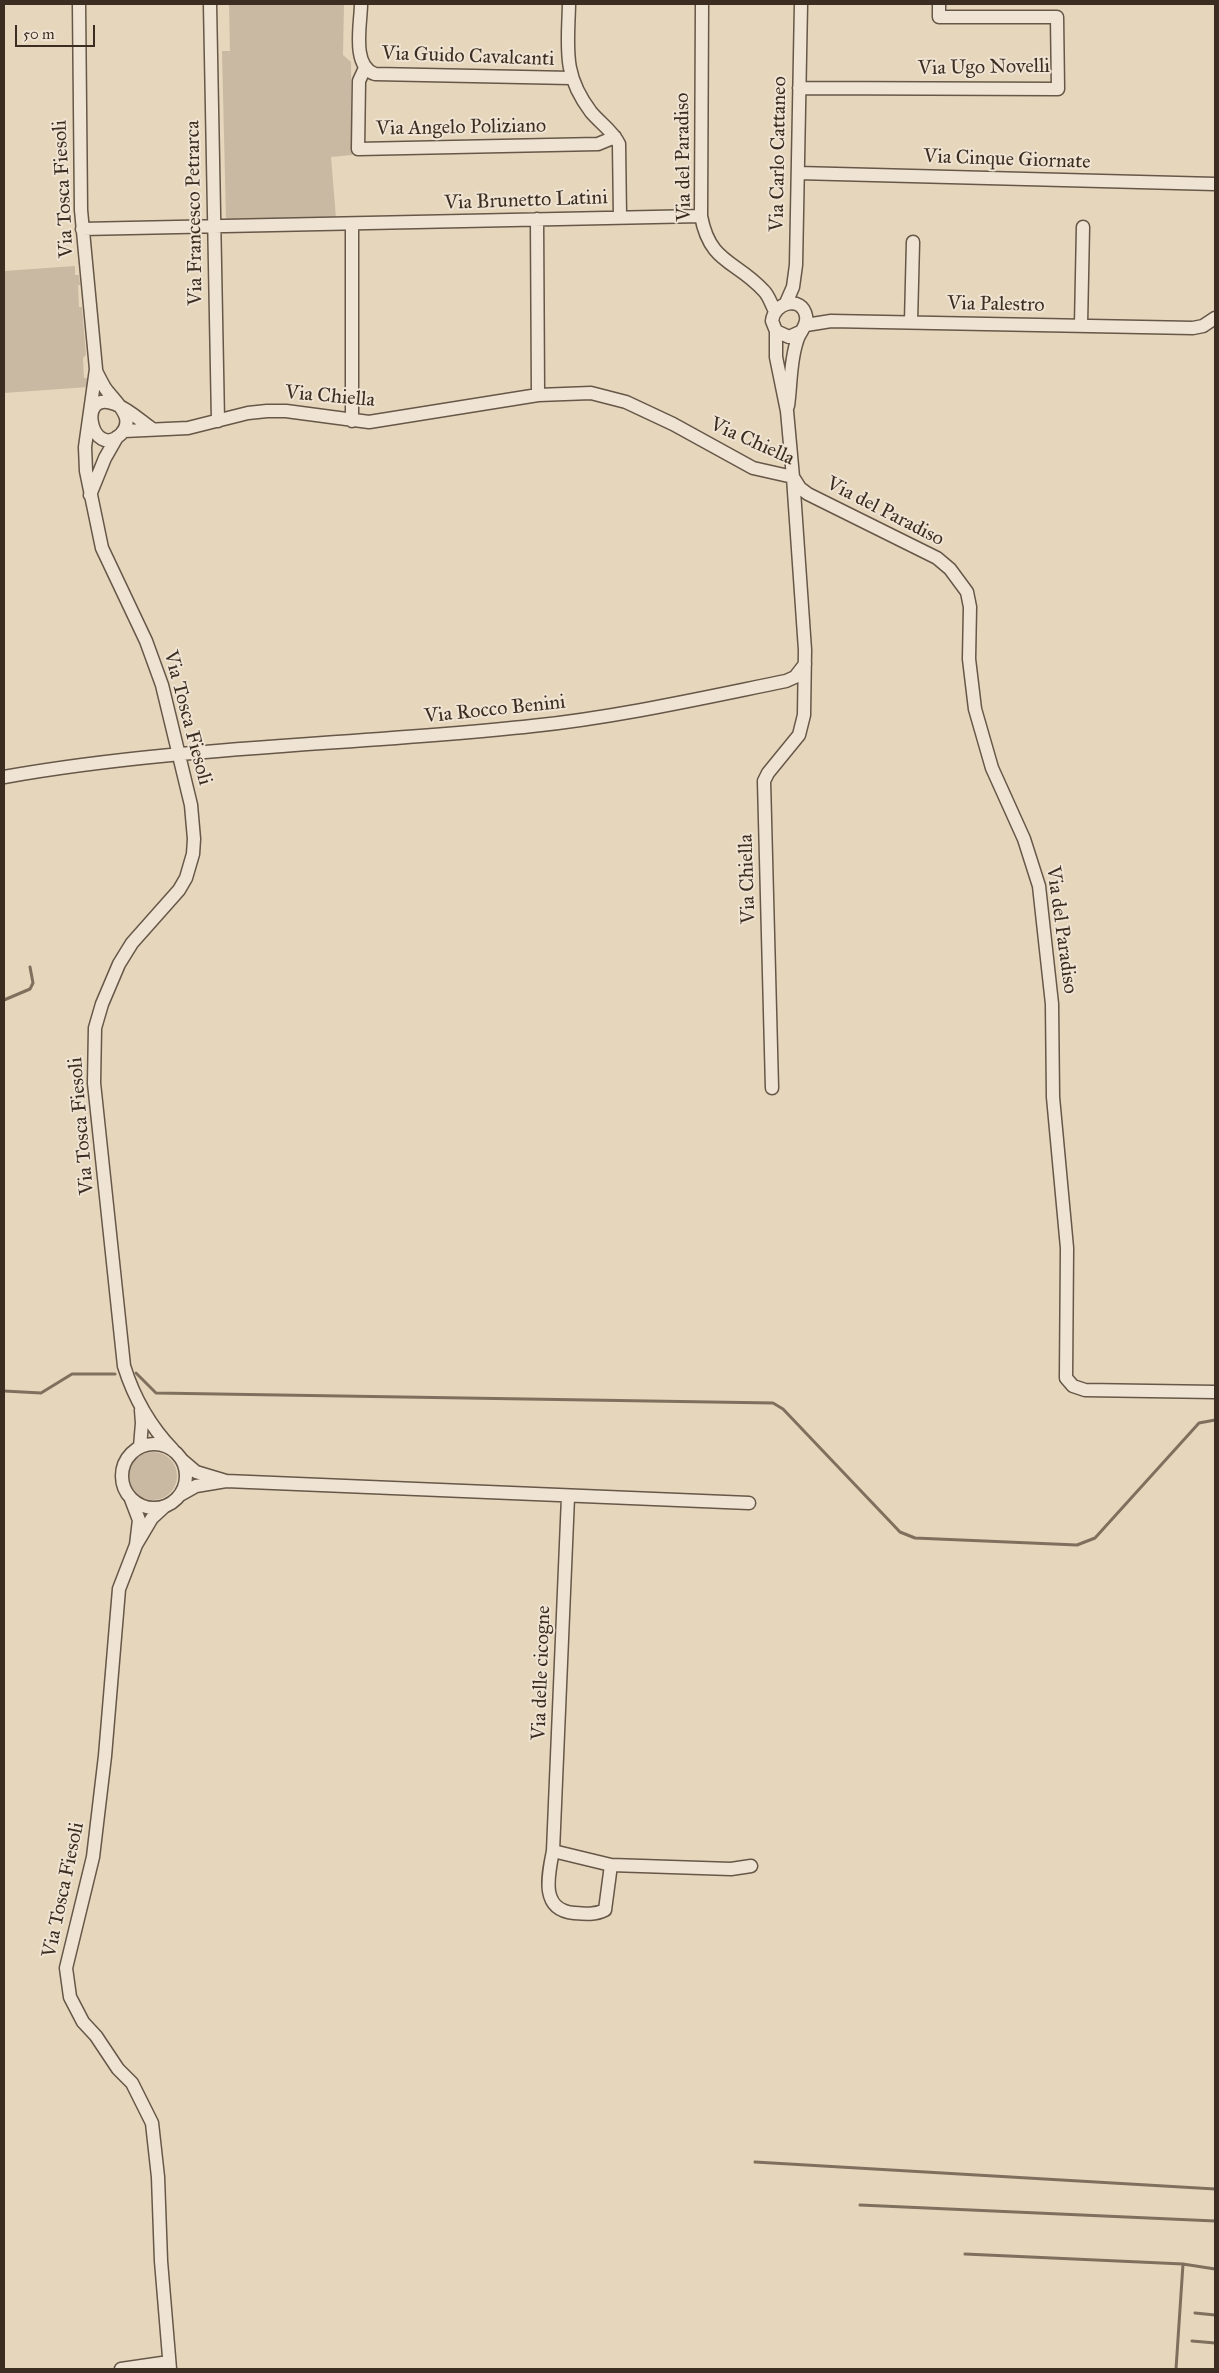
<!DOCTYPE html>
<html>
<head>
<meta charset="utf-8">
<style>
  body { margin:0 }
  #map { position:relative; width:1219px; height:2373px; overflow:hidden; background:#e6d6bc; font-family:"IM FELL Great Primer",serif }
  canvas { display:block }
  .frame { position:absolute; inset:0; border:5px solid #3b2d21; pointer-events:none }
  .scale { position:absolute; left:15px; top:25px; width:80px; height:22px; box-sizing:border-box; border:2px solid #3b2d21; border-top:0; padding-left:6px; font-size:15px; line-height:18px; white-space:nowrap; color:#3b2d21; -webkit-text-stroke:4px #efe4d3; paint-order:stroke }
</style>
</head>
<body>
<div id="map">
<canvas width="1219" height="2373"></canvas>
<div class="frame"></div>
<div class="scale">50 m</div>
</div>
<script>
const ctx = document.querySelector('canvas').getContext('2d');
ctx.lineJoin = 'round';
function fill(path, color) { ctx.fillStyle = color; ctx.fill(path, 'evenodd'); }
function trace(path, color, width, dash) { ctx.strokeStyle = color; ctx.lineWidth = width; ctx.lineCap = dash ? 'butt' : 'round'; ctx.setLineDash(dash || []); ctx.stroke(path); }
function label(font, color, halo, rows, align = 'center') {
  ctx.font = font + ' "IM FELL Great Primer",serif'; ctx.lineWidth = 4; ctx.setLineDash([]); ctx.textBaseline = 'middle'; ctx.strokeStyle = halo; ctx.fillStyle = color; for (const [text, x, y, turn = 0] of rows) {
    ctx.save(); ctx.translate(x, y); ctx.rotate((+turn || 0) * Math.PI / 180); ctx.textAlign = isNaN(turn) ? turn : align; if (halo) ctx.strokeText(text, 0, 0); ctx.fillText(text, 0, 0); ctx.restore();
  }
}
fill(new Path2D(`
  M 229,4 L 344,4 L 343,55 L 351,62 L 352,155 L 331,157 L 336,218 L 226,220 L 222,51 L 230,51 Z
  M 75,266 L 75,275 L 79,275 L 80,285 L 78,285 L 79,307 L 82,307 L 86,355 L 83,358 L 84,378 L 87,378 L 88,387 L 4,393 L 4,271 Z
  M129 1476a24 24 0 1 1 48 0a24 24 0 1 1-48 0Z`), '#c9b9a2');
trace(new Path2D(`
  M 4,1000 L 30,989 L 33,983 L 30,967
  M 136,1373 L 156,1393 L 773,1403 L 783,1409 L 900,1532 L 915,1538 L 1077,1545 L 1095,1538 L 1199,1423 L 1215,1420
  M 4,1391 L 41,1393 L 72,1374 L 115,1374
  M 755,2162 L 1215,2189
  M 860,2205 L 1215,2221
  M 965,2254 L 1183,2264 L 1215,2269
  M 1195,2313 L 1215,2315
  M 1192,2341 L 1215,2343
  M 1176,2369 L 1183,2264`), '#7f705e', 3);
const minor = new Path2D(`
  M 79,4 L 81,210 L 96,369 L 85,447 L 86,471 L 102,548 L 146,641 L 162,685 L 191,805 L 194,839 L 193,854 L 186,878 L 179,890 L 132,943 L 119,964 L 102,1004 L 95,1028 L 94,1083 L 124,1366 C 134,1398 149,1425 173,1450
  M 210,4 L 218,421
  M 361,4 C 361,23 351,66 375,74 L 571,78
  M 569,4 C 568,48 562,74 591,112 C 600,123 613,131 619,144 L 620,217
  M 702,4 L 701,216 C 710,264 736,260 764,291 C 769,296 771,304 775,311
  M 365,68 L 359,81 L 358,149 L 598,144 L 615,137
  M 799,88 L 1058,89 L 1057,17 L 939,17 L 939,4
  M 798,173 L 1215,184
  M 537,219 L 538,395
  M 352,224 L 352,421
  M 82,229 L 701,216
  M 786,303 L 793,287 L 796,265 L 801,4
  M 911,322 L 913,242
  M 806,325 L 831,321 L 1193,328 L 1203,326 L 1215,318
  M 1081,325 L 1083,227
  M 96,371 C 99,377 102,383 105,388 C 114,401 137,418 121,434 C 92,462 75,388 115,404 C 128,409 140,420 151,428
  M 788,406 C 791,385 790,361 797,341 C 799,332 808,326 806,316 C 802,295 774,302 772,321 L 776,331 L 789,337 L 800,332
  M 124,431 L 188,428 L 248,413 L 267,411 L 286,411 L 369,422 L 538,395 L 591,393 L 626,402 L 673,424 L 753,468 L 793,477
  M 793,477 L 800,488 L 808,494 L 937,558 L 950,569 L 967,592 L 970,607 L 969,659 L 975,709 L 992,768 L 1024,839 L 1039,886 L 1052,1004 L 1053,1097 L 1067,1248 L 1066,1378 L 1073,1386 L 1085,1390 L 1215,1392
  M 90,495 L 105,458 L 117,437
  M 4,777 C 178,746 357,745 532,726 C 618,717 702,698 786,681 L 795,677 L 805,664
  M 772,1088 L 764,781 L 768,773 L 799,735 L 804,715 L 805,650 L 793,477 L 787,411 L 776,357 L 776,331
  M122 1476a32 32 0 1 1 64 0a32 32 0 1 1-64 0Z
  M 140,1447 L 142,1423 L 141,1410
  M 226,1481 L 749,1503
  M 180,1495 L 196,1486 L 226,1481 L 196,1472 L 182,1460
  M 568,1497 L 553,1851 C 548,1876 540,1910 574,1913 C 585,1914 595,1915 605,1910 L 611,1865
  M 131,1499 L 139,1520 L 136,1545 L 152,1518 L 165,1506
  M 136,1545 L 119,1589 L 105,1756 L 93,1857 L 66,1968 L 70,1997 L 83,2022 L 96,2036 L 118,2069 L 132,2083 L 152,2123 L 158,2177 L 161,2261 L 170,2369
  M 553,1851 L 611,1865 L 731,1869 L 751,1866
  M 121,2369 L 169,2362`);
trace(minor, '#665748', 15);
trace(minor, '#efe4d3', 12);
label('20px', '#3b2d21', '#efe4d3', [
  ["Via Guido Cavalcanti",468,57,2],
  ["Via Ugo Novelli",984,68,-1],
  ["Via Angelo Poliziano",461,128,-1],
  ["Via Carlo Cattaneo",779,154,-89],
  ["Via del Paradiso",684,157,-91],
  ["Via Cinque Giornate",1007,160,2],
  ["Via Tosca Fiesoli",64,189,-93],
  ["Via Brunetto Latini",526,201,-2],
  ["Via Francesco Petrarca",195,213,-91],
  ["Via Palestro",996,305,1],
  ["Via Chiella",330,397,5],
  ["Via Chiella",752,442,24],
  ["Via del Paradiso",885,512,27],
  ["Via Rocco Benini",495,710,-6],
  ["Via Tosca Fiesoli",187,718,75],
  ["Via Chiella",748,879,-92],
  ["Via del Paradiso",1061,930,82],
  ["Via Tosca Fiesoli",82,1126,-95],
  ["Via delle cicogne",542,1673,-88],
  ["Via Tosca Fiesoli",64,1890,-78]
]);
</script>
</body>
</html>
